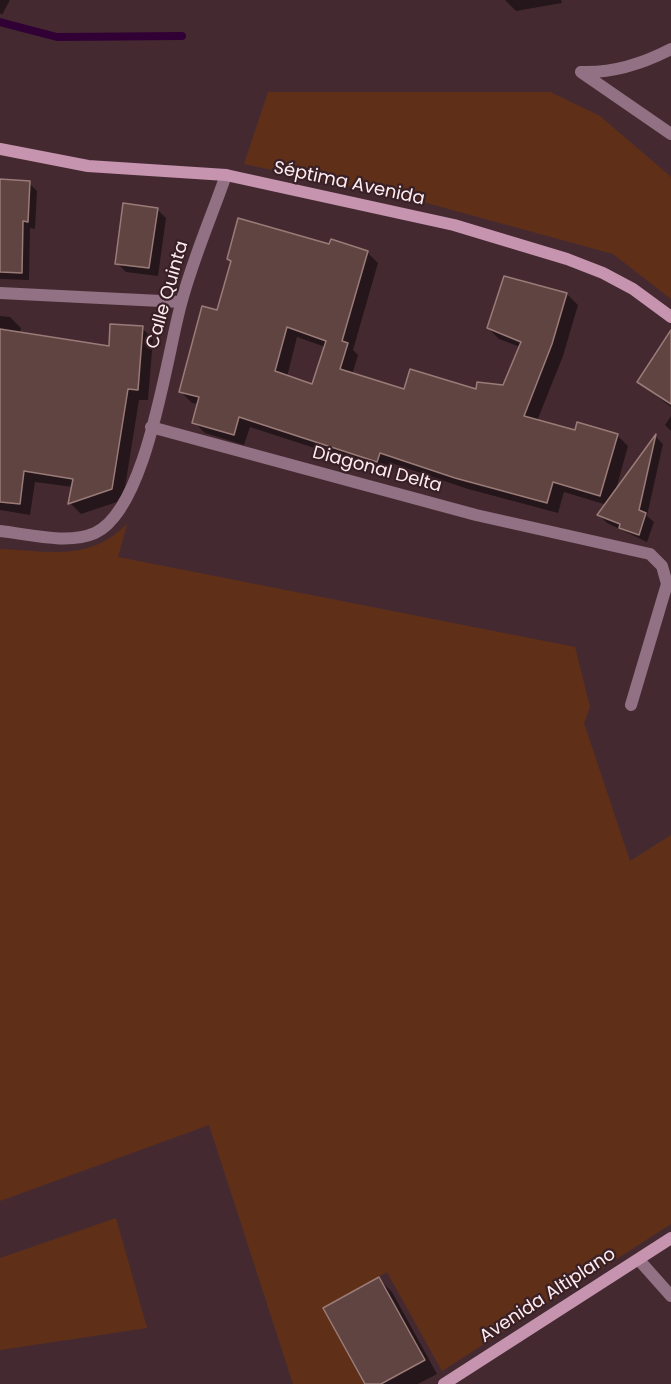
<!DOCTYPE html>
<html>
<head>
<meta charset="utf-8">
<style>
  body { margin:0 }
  canvas { display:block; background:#442a30 }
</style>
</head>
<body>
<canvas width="671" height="1384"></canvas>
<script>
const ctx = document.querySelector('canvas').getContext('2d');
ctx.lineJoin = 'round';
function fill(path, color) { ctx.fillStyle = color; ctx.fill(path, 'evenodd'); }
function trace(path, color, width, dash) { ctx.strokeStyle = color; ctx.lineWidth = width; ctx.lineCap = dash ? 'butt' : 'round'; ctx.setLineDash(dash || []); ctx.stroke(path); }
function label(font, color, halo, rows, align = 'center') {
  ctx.font = font + ' Poppins,sans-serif'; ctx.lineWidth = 4.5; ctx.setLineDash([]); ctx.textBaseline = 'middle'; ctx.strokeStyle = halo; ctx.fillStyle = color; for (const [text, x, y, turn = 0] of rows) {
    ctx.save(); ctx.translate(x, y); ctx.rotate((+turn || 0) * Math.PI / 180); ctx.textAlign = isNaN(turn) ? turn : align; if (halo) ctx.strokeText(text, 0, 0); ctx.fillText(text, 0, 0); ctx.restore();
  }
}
fill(new Path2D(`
  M 268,92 L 550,92 L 600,116 L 671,177 L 671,299 L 613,254 L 423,202 L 244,164 Z
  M 127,524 L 118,557 L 575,647 L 590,707 L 584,723 L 630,861 L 671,835 L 671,1224 L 442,1371 L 387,1272 L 323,1308 L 364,1384 L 293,1384 L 209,1125 L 0,1201 L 0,549 C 49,551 89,562 127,524 Z
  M 116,1218 L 147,1328 L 0,1350 L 0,1258 Z`), '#602f18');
fill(new Path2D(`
  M 0,0 L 10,0 L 2,15 L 0,13 Z
  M 505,0 L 561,0 L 562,3 L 516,11 Z
  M 0,181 L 29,183 L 37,191 L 35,229 L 30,228 L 29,280 L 0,279 Z
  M 157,209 L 166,218 L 158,276 L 126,272 L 117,263 Z
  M 330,246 L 367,252 L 378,263 L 353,350 L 358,355 L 352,375 L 405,391 L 478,391 L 504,387 L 520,347 L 499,339 L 488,328 L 505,278 L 567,294 L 578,305 L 563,356 L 537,421 L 576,431 L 617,435 L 628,446 L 615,493 L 656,437 L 663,444 L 647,516 L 654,522 L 647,542 L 607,523 L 599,515 L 607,505 L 564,492 L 558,513 L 468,489 L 391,463 L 388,472 L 250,427 L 244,445 L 205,433 L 194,422 L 199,404 L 192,403 L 181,392 L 218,312 L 232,263 L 228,259 ZM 297,337 L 325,347 L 313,386 L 287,377 Z
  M 0,316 L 10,317 L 21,328 L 20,334 L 110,348 L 142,328 L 153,339 L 148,400 L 139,400 L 123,500 L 81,514 L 70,503 L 73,487 L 35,482 L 30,515 L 0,510 Z
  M 671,349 L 671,407 L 639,382 Z
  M 671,416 L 671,431 L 665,425 Z
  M 379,1279 L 392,1292 L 437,1374 L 418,1384 L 367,1384 Z`), '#0007');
trace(new Path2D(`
  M 0,22 L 57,37 L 182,36`), '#310035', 8);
const building = new Path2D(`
  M 0,179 L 30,181 L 28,222 L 23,221 L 22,273 L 0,272 Z
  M 123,203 L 158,208 L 149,268 L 115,264 Z
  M 238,218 L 329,244 L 331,239 L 368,251 L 342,341 L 348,343 L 340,369 L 404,389 L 410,369 L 476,389 L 477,382 L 503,385 L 521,342 L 487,328 L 504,276 L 567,293 L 552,344 L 524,416 L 575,430 L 577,422 L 618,434 L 600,496 L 553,482 L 547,503 L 455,478 L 380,453 L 377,462 L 239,417 L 234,435 L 192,423 L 199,397 L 179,392 L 202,306 L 217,310 L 231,261 L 227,259 ZM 287,327 L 326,341 L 312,384 L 275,371 Z
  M 110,324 L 143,326 L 138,390 L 128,389 L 112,489 L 68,504 L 73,479 L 24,471 L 20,504 L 0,502 L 0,329 L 109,346 Z
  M 671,330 L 671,404 L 637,382 Z
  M 656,434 L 639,510 L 646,513 L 639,535 L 619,528 L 620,524 L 597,515 Z
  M 379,1277 L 425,1360 L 381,1384 L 365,1384 L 323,1308 Z`);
fill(building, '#604441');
trace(building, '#9a7b78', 1.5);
trace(new Path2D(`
  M 581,72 L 671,134
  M 582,72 C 612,73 644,63 671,49`), '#917183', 12);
trace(new Path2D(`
  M 0,293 L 181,302
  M 151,427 L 476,515 L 650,554 L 662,566 L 667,584 L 631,705
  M 0,531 C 28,534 68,545 95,533 C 147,509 166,358 181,304 C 192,261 211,218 226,175
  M 639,1260 L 671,1296`), '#917183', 12);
trace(new Path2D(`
  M 0,149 L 88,166 L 226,175 L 454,225 L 567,259 L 603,273 L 633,289 L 671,317
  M 444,1384 L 671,1238`), '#c794b0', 12);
label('18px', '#feecef', '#392026', [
  ["Séptima Avenida",349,184,12],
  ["Calle Quinta",168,295,-74],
  ["Diagonal Delta",377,470,15],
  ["Avenida Altiplano",548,1296,-33]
]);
</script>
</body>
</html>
